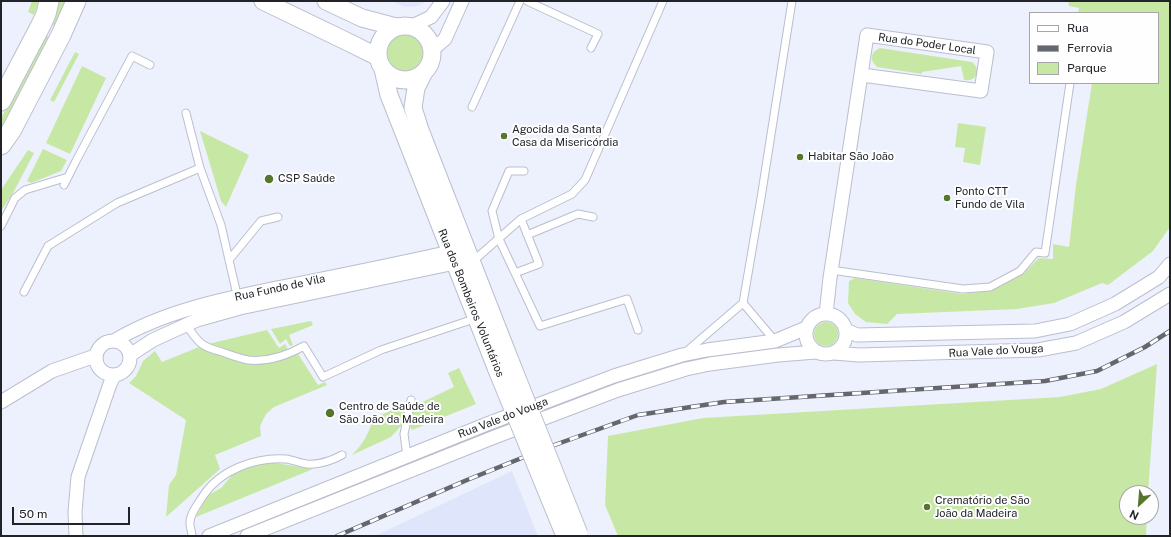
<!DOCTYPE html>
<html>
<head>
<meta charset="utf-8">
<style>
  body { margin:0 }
  #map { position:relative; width:1171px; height:537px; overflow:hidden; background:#edf0fd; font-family:"Public Sans",sans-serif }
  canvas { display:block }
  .frame { position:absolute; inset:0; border:2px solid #212328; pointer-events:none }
  .legend { position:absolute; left:1029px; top:12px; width:130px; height:72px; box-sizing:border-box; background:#fefefe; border:1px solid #a6a6a8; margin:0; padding:5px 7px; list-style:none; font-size:12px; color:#212328 }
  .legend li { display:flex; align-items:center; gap:8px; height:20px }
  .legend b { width:20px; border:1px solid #a6a6a8 }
  .north { position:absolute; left:1119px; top:485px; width:40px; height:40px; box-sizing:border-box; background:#fefefe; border:1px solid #a6a6a8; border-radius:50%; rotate:206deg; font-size:11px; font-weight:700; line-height:16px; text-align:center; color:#212328 }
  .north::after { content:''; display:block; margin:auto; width:14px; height:18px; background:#56762d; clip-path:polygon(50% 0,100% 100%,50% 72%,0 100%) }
  .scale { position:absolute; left:12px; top:507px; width:118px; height:18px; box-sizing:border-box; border:2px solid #212328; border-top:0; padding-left:5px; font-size:12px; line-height:14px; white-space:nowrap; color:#212328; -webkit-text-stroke:3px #fefefe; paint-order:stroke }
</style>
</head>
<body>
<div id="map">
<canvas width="1171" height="537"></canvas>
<div class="frame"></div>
<ul class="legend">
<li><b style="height:5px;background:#fff"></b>Rua</li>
<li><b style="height:5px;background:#65676f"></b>Ferrovia</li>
<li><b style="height:11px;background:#c7e8a5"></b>Parque</li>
</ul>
<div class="north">N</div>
<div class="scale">50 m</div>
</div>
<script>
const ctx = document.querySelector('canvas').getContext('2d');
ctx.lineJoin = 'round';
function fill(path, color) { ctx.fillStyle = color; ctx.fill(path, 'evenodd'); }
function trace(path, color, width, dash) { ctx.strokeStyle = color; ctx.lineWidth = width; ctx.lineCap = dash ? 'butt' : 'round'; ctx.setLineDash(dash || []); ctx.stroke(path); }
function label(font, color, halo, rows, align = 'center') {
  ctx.font = font + ' "Public Sans",sans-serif'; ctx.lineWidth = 4; ctx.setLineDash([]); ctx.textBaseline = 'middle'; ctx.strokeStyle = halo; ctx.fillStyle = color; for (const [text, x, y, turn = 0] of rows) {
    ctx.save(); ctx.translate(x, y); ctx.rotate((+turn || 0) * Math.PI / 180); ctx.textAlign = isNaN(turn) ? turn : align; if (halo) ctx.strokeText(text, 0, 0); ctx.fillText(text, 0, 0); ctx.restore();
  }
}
fill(new Path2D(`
  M 391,1 L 427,1 L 417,6 L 405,7 Z
  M 512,471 L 538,536 L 375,536 Z`), '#dfe5fb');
fill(new Path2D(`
  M 32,1 L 39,1 L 34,15 L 28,12 Z
  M 57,1 L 66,1 L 56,26 L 49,23 Z
  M 1068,1 L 1170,1 L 1170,227 L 1153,251 L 1108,285 L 1102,283 L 1054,303 L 1017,309 L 897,314 L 887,324 L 866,322 L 855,314 L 848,303 L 849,281 L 855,278 L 962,294 L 991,290 L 1023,274 L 1039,258 L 1053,259 L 1053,244 L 1069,247 L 1076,185 L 1092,83 L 1158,83 L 1158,13 L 1078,13 L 1079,8 L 1069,6 Z
  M387 53a19 19 0 1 1 38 0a19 19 0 1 1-38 0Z
  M 45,35 L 51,38 L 1,131 L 1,118 L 28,69 Z
  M 880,48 L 972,62 C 982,70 977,82 964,80 L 961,66 L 922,72 L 922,74 L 877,67 C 869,60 870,52 880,48 Z
  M 75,52 L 79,54 L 54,102 L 50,100 Z
  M 82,66 L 106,78 L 70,154 L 46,143 Z
  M 958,123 L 986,127 L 980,165 L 963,162 L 965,148 L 955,147 Z
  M 200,131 L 249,155 L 226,207 L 221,201 Z
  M 43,149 L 67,160 L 61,171 L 31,183 L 27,181 Z
  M 28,150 L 34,153 L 12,195 L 1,211 L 1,190 Z
  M 311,321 L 313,325 L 289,335 L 293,345 L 290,346 L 286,339 L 280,344 L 271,329 Z
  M814 334a12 12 0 1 1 24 0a12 12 0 1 1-24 0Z
  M 267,330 L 279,348 L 285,344 L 289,351 C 278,354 264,359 251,357 C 236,356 222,350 208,344 Z
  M 199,347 C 216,354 234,362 252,362 C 268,363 283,358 298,354 L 318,385 L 325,382 L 327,385 L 274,407 L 266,414 L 260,426 L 261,436 L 215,455 L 220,469 L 166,517 L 169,485 L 176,475 L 186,420 L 129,383 L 136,376 L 143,361 L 155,351 L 162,362 Z
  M 1157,364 L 1148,493 L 1127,493 L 1127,517 L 1147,517 L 1146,536 L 618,536 L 605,505 L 608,436 L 703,418 L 1060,397 L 1101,389 Z
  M 459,368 L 476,404 L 412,430 L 410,426 L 414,406 L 454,387 L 448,373 Z
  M 406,404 L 401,426 L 391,437 L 352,455 C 364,443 368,434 374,418 Z
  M 263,463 L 276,463 L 313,469 L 196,517 L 202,505 L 209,495 L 221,488 L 234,473 L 251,466 Z`), '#c7e8a5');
const service = new Path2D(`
  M 527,1 L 598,34 L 591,48
  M 472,107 L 520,1
  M 186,113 L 200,168 L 221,225 L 238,299
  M 524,171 L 509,171 L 492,211 L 499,239 L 540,326 L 627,299 L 638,330
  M 64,185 L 76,161 L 132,56 L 150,65
  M 1,226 L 15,198 L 25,190 L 68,177
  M 527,235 L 578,214 L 593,217
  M 229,260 L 261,221 L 278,217
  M 472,262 L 521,219 L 572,194 L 585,180 L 663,1
  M 831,270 L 963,289 L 990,287 L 1020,271 L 1036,252 L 1045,253 L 1070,83
  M 515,273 L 539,264 L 521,219
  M 24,292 L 48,246 L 117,203 L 200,168
  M 743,303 L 775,341
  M 186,325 C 191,331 196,340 202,344 C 207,348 215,350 222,352 C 230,355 239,358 248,360 C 267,362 288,355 304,346 L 323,377 L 381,350 L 477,318
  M 687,351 L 743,303 L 761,198 L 792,1
  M 407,456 L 404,434 L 411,400
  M 192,536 C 192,532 190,528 190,524 C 189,515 198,504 203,496 C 220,470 255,457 286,459 C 293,460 300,463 307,464 C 320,465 331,461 342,455`);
const minor = new Path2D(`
  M 412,26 L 431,17 L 443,1
  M 433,49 L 445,39 L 462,1
  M806 334a20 20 0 1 1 40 0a20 20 0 1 1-40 0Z
  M 826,314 L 830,278 L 867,35 L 987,52 L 981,91 L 862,75
  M 846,330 L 857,335 L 1035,331 L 1070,324 L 1115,304 L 1159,277 L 1170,264
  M96 358a17 17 0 1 1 34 0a17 17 0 1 1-34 0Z
  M 114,341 C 165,310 229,298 287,286 C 342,275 396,264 450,252
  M 834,353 L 859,355 L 1038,350 L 1076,343 L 1124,322 L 1170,294
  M 130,355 L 153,340 L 197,320 L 240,308 L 455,263
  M 1,402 L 52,371 L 95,356
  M 76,536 L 75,512 L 78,477 L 110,384 L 114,376
  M 209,536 L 487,424 L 614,376 L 682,355 L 707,350 L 775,341 L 806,328
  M 247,536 L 492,438 L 618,390 L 686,369 L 710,364 L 778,355 L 816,352`);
const tertiary = new Path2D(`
  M 263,1 L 350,43 L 378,57
  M 326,1 L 362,18 L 396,27
  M378 53a27 27 0 1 1 54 0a27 27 0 1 1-54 0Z
  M 383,69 L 389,95 L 497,370
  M 423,74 L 416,88 L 413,108 L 420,130 L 511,363`);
const secondary = new Path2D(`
  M 1,101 L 41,25 L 46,14 L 49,1
  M 1,145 L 11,131 L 61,35 L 76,1`);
trace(service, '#bbbfcd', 9);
trace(minor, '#bbbfcd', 15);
trace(tertiary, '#bbbfcd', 19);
trace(secondary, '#bbbfcd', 21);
trace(service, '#fff', 7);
trace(minor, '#fff', 13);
trace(tertiary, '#fff', 17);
trace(secondary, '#fff', 19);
const rail = new Path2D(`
  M 337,536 L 467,480 L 549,447 L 638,415 L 724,402 L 1045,381 L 1097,371 L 1145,347 L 1170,331`);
trace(rail, '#65676f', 4.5);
trace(rail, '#fefefe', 3, [9]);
const tertiaryBridge = new Path2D(`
  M 511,363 L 579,534
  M 497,370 L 565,536`);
trace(tertiaryBridge, '#bbbfcd', 19, []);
trace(tertiaryBridge, '#fff', 17);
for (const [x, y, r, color] of [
  [504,136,4,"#56762d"],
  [800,157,4,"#56762d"],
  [269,179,5,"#56762d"],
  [947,198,4,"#56762d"],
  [330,413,5,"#56762d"],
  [927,507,4,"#56762d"]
]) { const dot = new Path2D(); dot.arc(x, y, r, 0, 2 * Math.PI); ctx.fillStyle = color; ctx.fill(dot); trace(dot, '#fefefe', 1.5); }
label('11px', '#212328', '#fefefe', [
  ["Rua do Poder Local",927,44,8],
  ["Rua Fundo de Vila",280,288,-12],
  ["Rua dos Bombeiros Voluntários",471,303,68],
  ["Rua Vale do Vouga",996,351,-3],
  ["Rua Vale do Vouga",503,418,-21]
]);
label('11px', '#212328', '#fefefe', [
  ["Agocida da Santa",512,130],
  ["Casa da Misericórdia",512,143],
  ["Habitar São João",808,157],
  ["CSP Saúde",278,179],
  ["Ponto CTT",955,192],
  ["Fundo de Vila",955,205],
  ["Centro de Saúde de",339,407],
  ["São João da Madeira",339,420],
  ["Crematório de São",935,501],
  ["João da Madeira",935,514]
], 'left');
</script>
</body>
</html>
